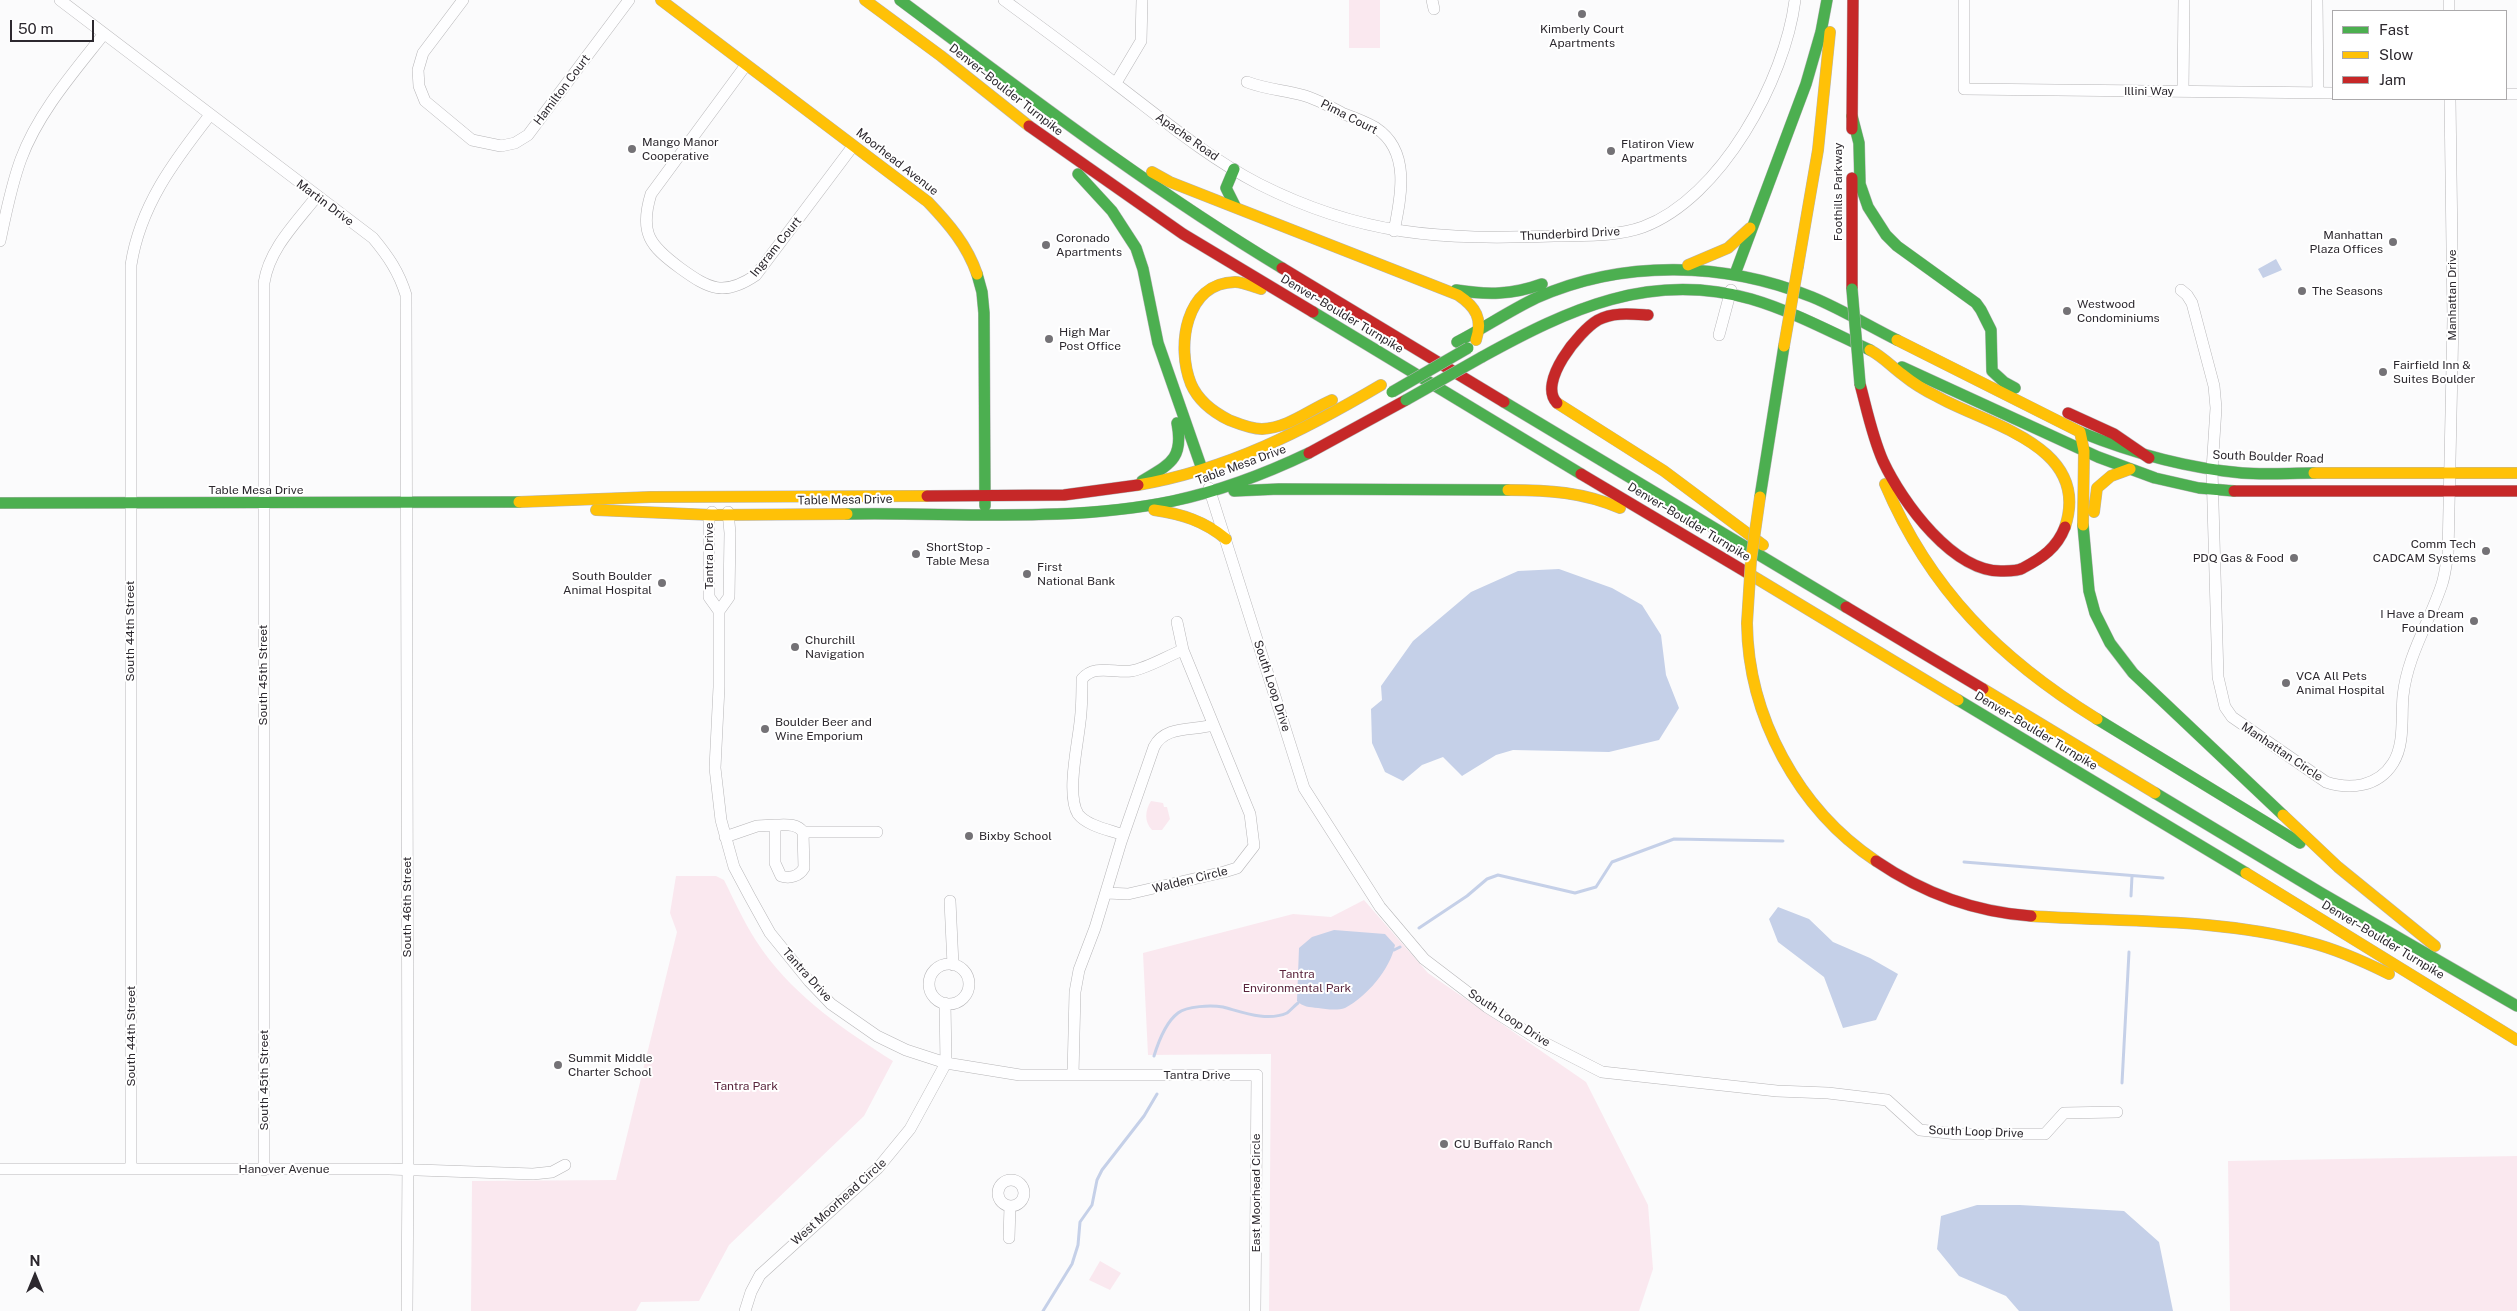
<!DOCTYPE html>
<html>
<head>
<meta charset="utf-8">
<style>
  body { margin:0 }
  #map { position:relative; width:2517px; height:1311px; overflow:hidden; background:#fbfbfc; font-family:"Public Sans",sans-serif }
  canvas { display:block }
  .legend { position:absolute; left:2332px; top:10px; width:175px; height:90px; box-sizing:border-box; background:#fff; border:1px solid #aba9ab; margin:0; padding:6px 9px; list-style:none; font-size:15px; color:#2c282e }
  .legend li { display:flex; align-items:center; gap:10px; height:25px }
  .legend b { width:25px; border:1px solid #aba9ab }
  .north { position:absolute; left:10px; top:1251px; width:50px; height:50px; -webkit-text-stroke:4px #fff; paint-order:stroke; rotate:0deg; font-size:14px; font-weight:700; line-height:20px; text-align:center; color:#2c282e }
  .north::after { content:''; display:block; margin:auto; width:18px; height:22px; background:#2c282e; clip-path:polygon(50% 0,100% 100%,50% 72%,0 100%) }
  .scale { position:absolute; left:10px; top:20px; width:84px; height:22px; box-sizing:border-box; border:2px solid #2c282e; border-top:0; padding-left:6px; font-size:15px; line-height:18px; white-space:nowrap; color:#2c282e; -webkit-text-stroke:4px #fff; paint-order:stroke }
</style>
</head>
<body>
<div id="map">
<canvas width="2517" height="1311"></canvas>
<ul class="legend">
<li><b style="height:6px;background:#4caf50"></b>Fast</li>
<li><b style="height:6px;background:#ffc107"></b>Slow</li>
<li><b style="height:6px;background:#c62828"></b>Jam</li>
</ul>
<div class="north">N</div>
<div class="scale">50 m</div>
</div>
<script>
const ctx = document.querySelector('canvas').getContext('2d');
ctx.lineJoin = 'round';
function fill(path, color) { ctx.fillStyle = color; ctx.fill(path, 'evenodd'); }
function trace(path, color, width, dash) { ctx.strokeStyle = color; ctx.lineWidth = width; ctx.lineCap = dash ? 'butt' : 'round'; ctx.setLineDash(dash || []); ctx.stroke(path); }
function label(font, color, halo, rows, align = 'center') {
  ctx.font = font + ' "Public Sans",sans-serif'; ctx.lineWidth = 4; ctx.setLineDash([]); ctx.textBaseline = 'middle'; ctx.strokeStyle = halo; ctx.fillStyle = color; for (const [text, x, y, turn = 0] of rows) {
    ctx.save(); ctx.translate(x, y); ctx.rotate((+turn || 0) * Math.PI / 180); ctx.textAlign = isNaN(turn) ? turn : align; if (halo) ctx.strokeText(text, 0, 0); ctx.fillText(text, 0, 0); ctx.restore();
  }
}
fill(new Path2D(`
  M 1349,0 L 1380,0 L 1380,48 L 1349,48 Z
  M 1151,801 L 1163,803 L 1164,807 L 1167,807 L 1170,819 L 1162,830 L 1152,830 C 1144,822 1145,810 1151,801 Z
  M 676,876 L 716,876 L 724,880 C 736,904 747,929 763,951 C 797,998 844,1030 893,1061 L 864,1116 L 729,1245 L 699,1301 L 641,1302 L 636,1311 L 471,1311 L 472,1181 L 616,1180 L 677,932 L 670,913 Z
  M 1364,900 L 1428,973 L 1586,1082 L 1648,1205 L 1653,1269 L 1639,1311 L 1269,1311 L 1271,1054 L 1148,1055 L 1143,953 L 1293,914 L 1331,917 Z
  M 2517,1156 L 2517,1311 L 2230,1311 L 2228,1161 Z
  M 1100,1261 L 1121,1273 L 1110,1290 L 1089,1280 Z`), '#fae8ef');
fill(new Path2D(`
  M 2276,259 L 2282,270 L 2263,278 L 2258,269 Z
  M 1559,569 L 1612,588 L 1642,605 L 1661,635 L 1666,675 L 1679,708 L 1659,740 L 1609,752 L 1513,750 L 1496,755 L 1462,776 L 1443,757 L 1422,765 L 1403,781 L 1385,772 L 1372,743 L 1371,709 L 1382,700 L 1381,686 L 1413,641 L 1471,592 L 1518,571 Z
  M 1778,907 L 1809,919 L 1833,942 L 1870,958 L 1898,974 L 1876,1020 L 1843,1028 L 1824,977 L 1778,942 L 1769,919 Z
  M 1334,930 L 1385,934 L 1395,945 C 1390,970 1366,997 1345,1008 C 1337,1011 1325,1009 1318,1008 C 1309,1007 1303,1007 1297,1001 L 1299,948 L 1312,937 Z
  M 1977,1205 L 2020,1205 L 2124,1211 L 2159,1242 L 2173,1311 L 2019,1311 L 2006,1296 L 1959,1276 L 1937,1249 L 1941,1216 Z`), '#c5d0e8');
trace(new Path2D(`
  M 1964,862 L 2163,878
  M 2131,896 L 2132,876
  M 1419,928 L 1467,896 L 1487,879 L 1498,875 L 1575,893 L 1596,887 L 1612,862 L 1674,839 L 1783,841
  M 1394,950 L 1400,947
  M 1154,1056 C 1158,1043 1166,1022 1178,1013 C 1187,1006 1211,1005 1223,1007 C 1242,1012 1267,1022 1287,1013 C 1291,1010 1294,1006 1298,1003
  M 2122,1083 L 2129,952
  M 1043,1311 L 1072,1264 L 1078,1245 L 1080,1222 L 1092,1205 L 1097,1180 L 1102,1170 L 1144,1116 L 1157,1094`), '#c5d0e8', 3);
const street = new Path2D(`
  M 60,0 L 373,238 C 388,256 399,272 406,295 L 408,1160 L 407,1311
  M 463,0 L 423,53 L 418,70 L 419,86 L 425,101 L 472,140 L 501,146 L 515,143 L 528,135 L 629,0
  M 1004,0 C 1042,28 1079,55 1116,84 C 1162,119 1207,157 1259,184 C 1362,236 1441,240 1554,236 C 1583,235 1615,237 1643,227 C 1721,198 1785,80 1795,0
  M 1432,0 L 1434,9
  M 1964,0 L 1964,89 L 2333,93
  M 2317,0 L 2318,92
  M 2449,0 L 2449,11
  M 746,65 L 651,194 C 639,233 650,246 680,268 C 709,289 724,297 756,275 L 853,146
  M 1247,82 C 1265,89 1283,90 1302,95 C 1317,99 1331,107 1344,114 C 1355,118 1366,122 1376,128 C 1411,151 1401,197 1394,231
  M 1116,83 L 1141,41 L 1142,0
  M 2183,91 L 2184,0
  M 2506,94 L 2517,94
  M 0,241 C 6,213 11,186 21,159 C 38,113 73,73 103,35
  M 2181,290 L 2187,295 L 2192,303 L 2214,386 L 2216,408 L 2212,470 L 2218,677 L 2225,707 L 2232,717 L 2326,782 C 2350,790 2378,787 2393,763 C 2405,744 2401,717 2403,696 C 2407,656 2430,621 2442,584 C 2445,575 2446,564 2448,554 L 2453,320 L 2450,99
  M 1719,335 L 1731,290
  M 1209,488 L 1304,788 L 1380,907 L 1424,959 L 1487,1007 L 1541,1041 L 1602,1072 L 1777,1091 L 1828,1093 L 1887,1100 L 1920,1130 L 1958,1134 L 2045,1134 L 2064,1113 L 2117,1112
  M 712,512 L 709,516 L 709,597 L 719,611
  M 728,512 L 730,533 L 729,597 L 719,611 L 719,687 L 715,768 L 721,820 L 734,867 L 750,897 L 770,933 L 809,981 L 831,1004 L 877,1036 L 906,1050 L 946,1063 L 1020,1075 L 1257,1075 L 1255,1311
  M 775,825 C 785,825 797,823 803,832
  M 1123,835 C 1110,830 1087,826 1078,814 C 1066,795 1078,743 1080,722 C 1082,708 1082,693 1082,679 C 1094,664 1114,673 1131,671 C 1148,668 1167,656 1183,650
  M 725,837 L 757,826 L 775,825 L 775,863 L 781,876 C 790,879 799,876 804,868 L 803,832 L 877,832
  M 1107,893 L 1128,894 L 1224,872 L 1237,868 L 1254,846 L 1250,814 L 1183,650 L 1177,622
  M 950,901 L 953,965
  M929 984a20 20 0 1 1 40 0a20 20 0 1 1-40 0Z
  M 1073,1075 L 1075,992 L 1079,970 L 1095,928 L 1121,842 L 1154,747 C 1165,725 1193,731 1213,725
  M 131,1168 L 131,265 C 140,206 174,161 210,115
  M 0,1169 L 389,1169 L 533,1174 L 552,1172 L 565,1165
  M 264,1170 L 264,283 C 269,249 296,223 317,196
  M998 1193a13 13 0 1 1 26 0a13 13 0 1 1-26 0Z
  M 1009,1238 L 1010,1206
  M 745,1311 L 751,1292 L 760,1275 L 878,1168 L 910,1129 L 946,1063 L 945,1003`);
const fast = new Path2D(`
  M 900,0 C 1025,93 1149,188 1282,268
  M 1852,116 L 1859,143 L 1860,184 L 1868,207 L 1886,235 L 1897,246 L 1976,303 L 1981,310 L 1991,330 L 1992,371 L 2004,382 L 2015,388
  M 1234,169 L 1226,188 L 1235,206
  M 1078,174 L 1112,211 L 1136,248 L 1143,269 L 1158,343 L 1203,472
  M 977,274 L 982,292 L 984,313 L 985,506
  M 1735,274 L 1806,84 L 1821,32 L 1827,0
  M 1456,290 C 1487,295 1512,295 1542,284
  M 1313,312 L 1581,474
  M 1457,342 C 1484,328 1509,311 1536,298 C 1624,259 1725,262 1812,297 C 1841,309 1869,326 1897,340
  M 1482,357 C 1569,309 1650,271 1751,299 C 1792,311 1831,332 1870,350
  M 1902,367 L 2098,457 L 2155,478 L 2199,488 L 2234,491
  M 1504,402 L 1846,607
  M 2080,432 C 2132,453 2186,468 2242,473 C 2266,475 2290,473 2314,473
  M 1142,481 C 1170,464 1184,459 1177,423
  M 1234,491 L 1279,489 L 1508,490
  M 1760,497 L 1784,346
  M 0,503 L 519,502
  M 847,514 C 955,512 1067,523 1173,501 C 1220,491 1265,474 1309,453
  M 2083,525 L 2089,591 L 2095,613 L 2110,643 L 2133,673 L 2283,815
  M 1958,700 L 2246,873
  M 2097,719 L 2300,843
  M 2155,793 L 2321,893 L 2517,1006`);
const slow = new Path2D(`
  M 661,0 L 928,202 C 949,224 967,245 977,274
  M 865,0 L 941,56 L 1029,126
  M 1152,172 L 1170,182 L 1458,295 C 1476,307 1483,319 1476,340
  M 1688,265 L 1728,248 L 1750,228
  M 1798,266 L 1818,150 L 1830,32
  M 1261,289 C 1253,287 1244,282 1235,282 C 1185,283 1176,347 1191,384 C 1198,400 1213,412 1229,420 C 1239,424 1251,429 1262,429 C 1288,428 1309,410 1332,400
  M 1897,340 L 2080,432 L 2084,451 L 2083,525
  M 1870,350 C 1883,357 1891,366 1903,375 C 1914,384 1926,391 1938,397 C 1988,425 2092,446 2065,527
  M 1557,403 L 1664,471 L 1763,545
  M 2314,473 L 2517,473
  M 1885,484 C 1930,590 2000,659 2097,719
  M 1138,485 C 1227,470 1305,430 1381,385
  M 1508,490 C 1548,490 1583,492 1620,508
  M 519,502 L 651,497 L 927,496
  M 596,510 L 712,515 L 847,514
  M 1154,510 C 1182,514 1204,521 1226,539
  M 2094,512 L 2097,488 L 2111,476 L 2130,469
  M 1746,572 L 1958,700
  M 1747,623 C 1748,716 1798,809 1876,861
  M 1983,689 L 2155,793
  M 2283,815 L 2338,867 L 2435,946
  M 2246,873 L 2517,1040
  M 2031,916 C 2122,922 2218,918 2308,942 C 2336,949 2363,961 2389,974`);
const jam = new Path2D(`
  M 1029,126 L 1183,234 L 1313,312
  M 1852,129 L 1853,0
  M 1852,178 L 1852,289
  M 1282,268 L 1504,402
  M 1860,384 C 1867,410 1872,436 1883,461 C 1902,502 1954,574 2004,571 C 2011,571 2018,571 2023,568 C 2042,558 2057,548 2065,527
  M 1557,403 C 1537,383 1579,331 1598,320 C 1613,312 1631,314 1648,315
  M 2068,413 L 2114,434 L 2149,458
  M 1309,453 L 1406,400
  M 1581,474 L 1746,572
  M 2234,491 L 2517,491
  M 927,496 L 1064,495 L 1138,485
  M 1846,607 L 1983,689
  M 1876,861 C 1923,893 1974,912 2031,916`);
trace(street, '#b6b5b7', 12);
trace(fast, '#b6b5b7', 12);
trace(slow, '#b6b5b7', 12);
trace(jam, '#b6b5b7', 12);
trace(street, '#fefeff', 11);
trace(fast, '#4caf50', 11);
trace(slow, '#ffc107', 11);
trace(jam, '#c62828', 11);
const fastBridge = new Path2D(`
  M 1852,289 L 1860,384
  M 1392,392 L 1468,348
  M 1406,400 L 1482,357`);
const slowBridge = new Path2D(`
  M 1784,346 L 1798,266
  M 1747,623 L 1751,560 L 1760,497`);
trace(fastBridge, '#b6b5b7', 12, []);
trace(slowBridge, '#b6b5b7', 12, []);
trace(fastBridge, '#4caf50', 11);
trace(slowBridge, '#ffc107', 11);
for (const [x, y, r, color] of [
  [1582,14,5,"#747276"],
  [632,149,5,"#747276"],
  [1611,151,5,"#747276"],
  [2393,242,5,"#747276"],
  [1046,245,5,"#747276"],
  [2302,291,5,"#747276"],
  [2067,311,5,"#747276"],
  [1049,339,5,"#747276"],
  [2383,372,5,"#747276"],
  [2486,551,5,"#747276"],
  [916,554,5,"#747276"],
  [2294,558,5,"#747276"],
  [1027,574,5,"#747276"],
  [662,583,5,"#747276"],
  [2474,621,5,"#747276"],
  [795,647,5,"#747276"],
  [2286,683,5,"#747276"],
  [765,729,5,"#747276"],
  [969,836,5,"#747276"],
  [558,1065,5,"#747276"],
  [1444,1144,5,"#747276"]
]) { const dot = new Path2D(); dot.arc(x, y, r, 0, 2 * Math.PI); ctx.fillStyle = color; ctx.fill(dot); trace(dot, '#fff', 2); }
label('12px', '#2c282e', '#fff', [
  ["Kimberly Court",1582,29,"center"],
  ["Apartments",1582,43,"center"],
  ["Mango Manor",642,142],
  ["Cooperative",642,156],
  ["Flatiron View",1621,144],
  ["Apartments",1621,158],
  ["Manhattan",2383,235,"right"],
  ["Plaza Offices",2383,249,"right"],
  ["Coronado",1056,238],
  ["Apartments",1056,252],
  ["The Seasons",2312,291],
  ["Westwood",2077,304],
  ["Condominiums",2077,318],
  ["High Mar",1059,332],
  ["Post Office",1059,346],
  ["Fairfield Inn &",2393,365],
  ["Suites Boulder",2393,379],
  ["Comm Tech",2476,544,"right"],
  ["CADCAM Systems",2476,558,"right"],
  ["ShortStop -",926,547],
  ["Table Mesa",926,561],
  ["PDQ Gas & Food",2284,558,"right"],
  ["First",1037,567],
  ["National Bank",1037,581],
  ["South Boulder",652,576,"right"],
  ["Animal Hospital",652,590,"right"],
  ["I Have a Dream",2464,614,"right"],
  ["Foundation",2464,628,"right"],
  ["Churchill",805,640],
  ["Navigation",805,654],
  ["VCA All Pets",2296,676],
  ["Animal Hospital",2296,690],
  ["Boulder Beer and",775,722],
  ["Wine Emporium",775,736],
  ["Bixby School",979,836],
  ["Summit Middle",568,1058],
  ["Charter School",568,1072],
  ["CU Buffalo Ranch",1454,1144]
], 'left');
label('12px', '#2c282e', '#fff', [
  ["Hamilton Court",562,90,-53],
  ["Denver–Boulder Turnpike",1006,90,38],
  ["Illini Way",2149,91],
  ["Pima Court",1349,117,27],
  ["Apache Road",1187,137,35],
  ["Moorhead Avenue",897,162,38],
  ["Foothills Parkway",1838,192,-90],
  ["Martin Drive",325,203,37],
  ["Thunderbird Drive",1570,234,-3],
  ["Ingram Court",776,247,-51],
  ["Manhattan Drive",2452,295,-90],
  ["Denver–Boulder Turnpike",1342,314,31],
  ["South Boulder Road",2268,457,2],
  ["Table Mesa Drive",1241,465,-20],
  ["Table Mesa Drive",256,490],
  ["Table Mesa Drive",845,500,-1],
  ["Denver–Boulder Turnpike",1689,522,31],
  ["Tantra Drive",709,556,-90],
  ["South 44th Street",130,631,-90],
  ["South 45th Street",263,675,-90],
  ["South Loop Drive",1272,686,72],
  ["Denver–Boulder Turnpike",2036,731,31],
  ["Manhattan Circle",2282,752,34],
  ["Walden Circle",1190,880,-14],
  ["South 46th Street",407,907,-90],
  ["Denver–Boulder Turnpike",2383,940,31],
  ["Tantra Drive",807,975,48],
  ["South Loop Drive",1509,1018,33],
  ["South 44th Street",131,1036,-90],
  ["Tantra Drive",1197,1075],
  ["South 45th Street",264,1080,-90],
  ["South Loop Drive",1976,1132,2],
  ["Hanover Avenue",284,1169],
  ["East Moorhead Circle",1256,1193,-90],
  ["West Moorhead Circle",839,1202,-42]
]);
label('12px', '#5a253d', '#fff', [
  ["Tantra",1297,974],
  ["Environmental Park",1297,988],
  ["Tantra Park",746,1086]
]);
</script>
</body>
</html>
